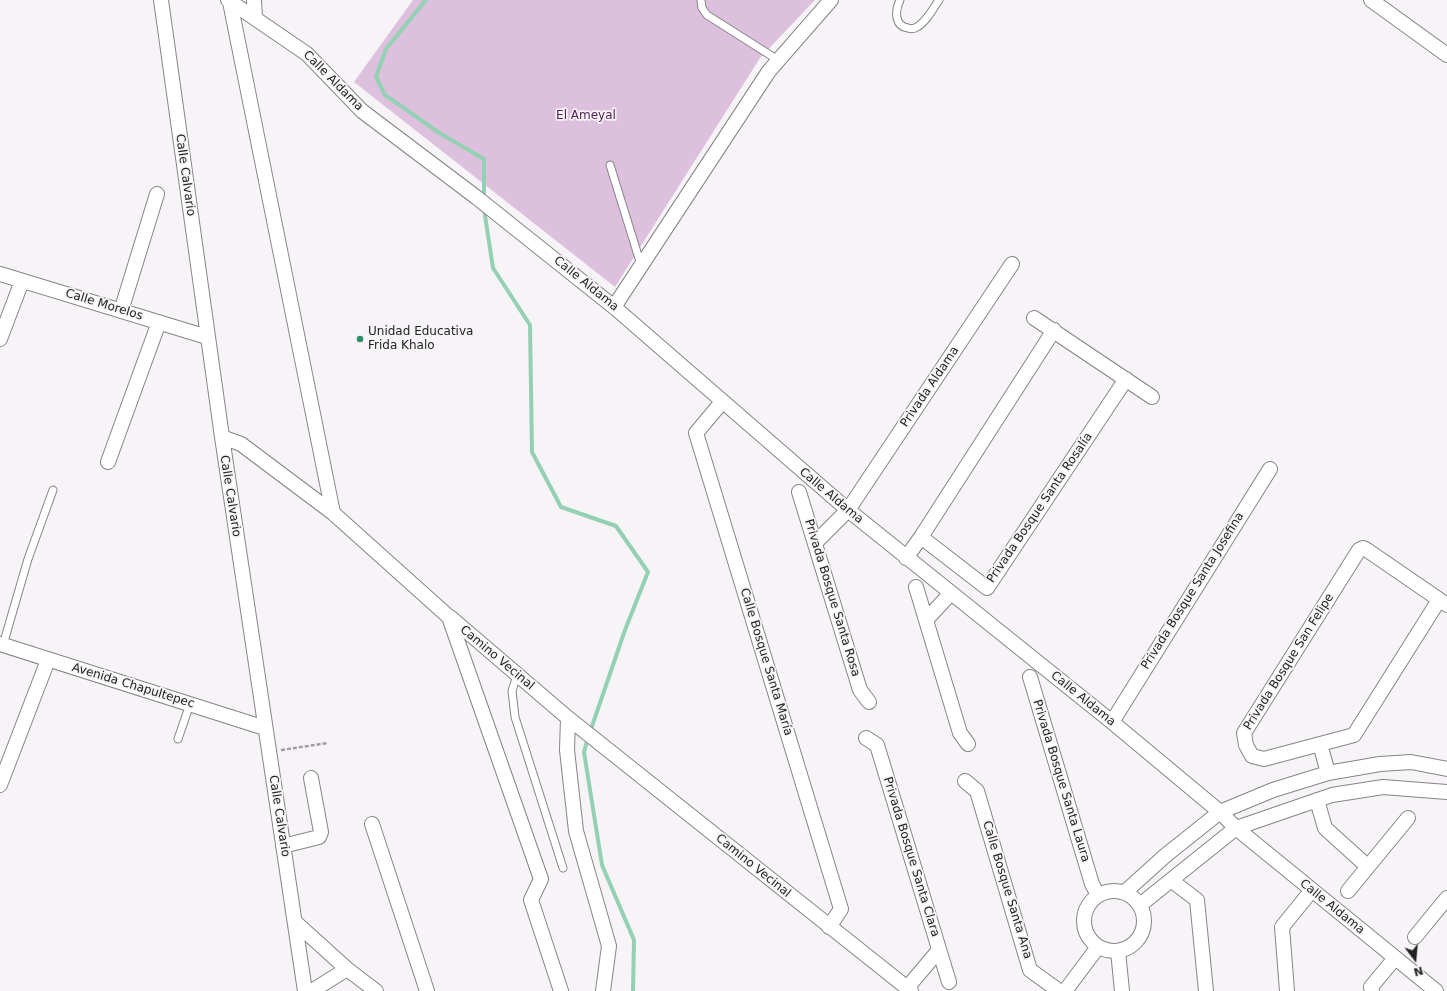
<!DOCTYPE html>
<html>
<head>
<meta charset="utf-8">
<style>
  body { margin:0 }
  #map { position:relative; width:1447px; height:991px; overflow:hidden; background:#f7f4f7; font-family:"DejaVu Sans",sans-serif }
  canvas { display:block }
  .north { position:absolute; left:1395px; top:939px; width:40px; height:40px; -webkit-text-stroke:3px #f7f4f7; paint-order:stroke; rotate:164deg; font-size:11px; font-weight:700; line-height:16px; text-align:center; color:#242324 }
  .north::after { content:''; display:block; margin:auto; width:14px; height:18px; background:#242324; clip-path:polygon(50% 0,100% 100%,50% 72%,0 100%) }
</style>
</head>
<body>
<div id="map">
<canvas width="1447" height="991"></canvas>
<div class="north">N</div>
</div>
<script>
const ctx = document.querySelector('canvas').getContext('2d');
ctx.lineJoin = 'round';
function fill(path, color) { ctx.fillStyle = color; ctx.fill(path, 'evenodd'); }
function trace(path, color, width, dash) { ctx.strokeStyle = color; ctx.lineWidth = width; ctx.lineCap = dash ? 'butt' : 'round'; ctx.setLineDash(dash || []); ctx.stroke(path); }
function label(font, color, halo, rows, align = 'center') {
  ctx.font = font + ' "DejaVu Sans",sans-serif'; ctx.lineWidth = 3.5; ctx.setLineDash([]); ctx.textBaseline = 'middle'; ctx.strokeStyle = halo; ctx.fillStyle = color; for (const [text, x, y, turn = 0] of rows) {
    ctx.save(); ctx.translate(x, y); ctx.rotate((+turn || 0) * Math.PI / 180); ctx.textAlign = isNaN(turn) ? turn : align; if (halo) ctx.strokeText(text, 0, 0); ctx.fillText(text, 0, 0); ctx.restore();
  }
}
fill(new Path2D(`
  M 413,0 L 815,0 L 760,58 L 615,287 L 354,82 Z`), '#ddc0dd');
trace(new Path2D(`
  M 426,0 L 386,49 L 376,77 L 385,95 L 441,134 L 484,159 L 484,200
  M 484,209 L 493,268 L 530,325 L 532,452 L 561,507 L 616,526 L 648,572 L 625,630 L 590,732
  M 588,738 L 584,752 L 602,865 L 634,940 L 633,991`), '#94d0b3', 4);
const service = new Path2D(`
  M 701,0 L 702,8 L 707,15 L 778,60
  M 900,0 C 895,10 894,26 908,28 C 911,29 914,29 917,27 C 926,22 933,9 939,0
  M 610,165 L 641,265
  M 3,645 L 28,559 L 53,490
  M 517,675 L 512,691 L 515,717 L 563,868
  M 178,739 L 190,704`);
const minor = new Path2D(`
  M 161,0 L 222,437 L 305,991
  M 228,0 L 307,54 L 362,111 L 476,197 L 614,307 L 848,510 L 1112,722 L 1220,812 L 1236,828 L 1436,991
  M 254,0 L 255,17
  M 1371,0 L 1447,55
  M 230,2 L 333,513
  M 0,274 L 207,337
  M 614,307 L 769,71 L 831,0
  M 121,311 L 157,194
  M 1034,318 L 1152,397
  M 0,339 L 22,281
  M 722,402 L 696,433 L 841,909 L 829,927
  M 222,437 L 241,444 L 333,513 L 449,617 L 541,879 L 531,900 L 561,991
  M 108,462 L 159,322
  M 799,492 L 860,690 L 869,702
  M 921,537 L 987,588 L 1126,379
  M 815,543 L 848,510 L 1012,264
  M 906,558 L 921,537 L 1054,330
  M 916,587 L 960,733 L 968,744
  M 1439,600 L 1354,735 L 1264,759 L 1252,756 L 1246,745 L 1244,733 L 1359,550 L 1363,548 L 1367,550 L 1447,605
  M 450,617 L 568,718 L 911,991
  M 926,620 L 951,593
  M 0,644 L 265,728
  M 1030,677 L 1092,884 L 1098,895
  M 568,718 L 567,750 L 576,831 L 609,946 L 603,991
  M 1112,722 L 1270,469
  M 866,738 L 877,745 L 949,982
  M 1320,744 L 1328,773
  M 965,781 L 977,791 L 1030,970 L 1059,991
  M 0,785 L 48,660
  M 1317,800 L 1325,828 L 1367,866
  M 372,824 L 427,991
  M 283,846 L 319,837 L 321,832 L 311,778
  M 1172,881 L 1197,900 L 1206,991
  M1084 921a30 30 0 1 1 60 0a30 30 0 1 1-60 0Z
  M 1348,891 L 1408,818
  M 1125,892 L 1166,855 L 1220,812 L 1273,790 L 1328,773 L 1380,764 L 1411,762 L 1447,769
  M 1140,905 L 1236,828 L 1332,795 L 1383,787 L 1447,792
  M 295,922 L 347,969 L 376,991
  M 1415,937 L 1447,898
  M 1118,951 L 1122,991
  M 907,988 L 939,950
  M 312,991 L 347,969
  M 1065,991 L 1098,947
  M 1287,991 L 1282,927 L 1312,890
  M 1372,991 L 1371,987 L 1395,958`);
trace(service, '#878487', 9);
trace(minor, '#878487', 16);
trace(new Path2D(`
  M 281,750 L 328,743`), '#a19fa1', 2.5, [4, 2]);
trace(service, '#fff', 7);
trace(minor, '#fff', 14);
for (const [x, y, r, color] of [
  [360,339,4,"#2d8e67"]
]) { const dot = new Path2D(); dot.arc(x, y, r, 0, 2 * Math.PI); ctx.fillStyle = color; ctx.fill(dot); trace(dot, '#f7f4f7', 1.5); }
label('12px', '#242324', '#f7f4f7', [
  ["Calle Aldama",333,81,45],
  ["Calle Calvario",185,175,82],
  ["Calle Aldama",586,284,39],
  ["Calle Morelos",104,305,17],
  ["Privada Aldama",930,387,-56],
  ["Calle Calvario",230,496,81],
  ["Calle Aldama",831,496,40],
  ["Privada Bosque Santa Rosalía",1040,508,-56],
  ["Privada Bosque Santa Josefina",1193,591,-58],
  ["Privada Bosque Santa Rosa",832,598,73],
  ["Camino Vecinal",497,658,40],
  ["Calle Bosque Santa María",766,662,73],
  ["Privada Bosque San Felipe",1289,662,-58],
  ["Avenida Chapultepec",133,686,17],
  ["Calle Aldama",1083,699,39],
  ["Privada Bosque Santa Laura",1061,781,73],
  ["Calle Calvario",279,816,81],
  ["Privada Bosque Santa Clara",911,857,73],
  ["Camino Vecinal",753,866,39],
  ["Calle Bosque Santa Ana",1007,890,73],
  ["Calle Aldama",1332,907,39]
]);
label('12px', '#542256', '#f7f4f7', [
  ["El Ameyal",586,116]
]);
label('12px', '#242324', '#f7f4f7', [
  ["Unidad Educativa",368,332],
  ["Frida Khalo",368,346]
], 'left');
</script>
</body>
</html>
